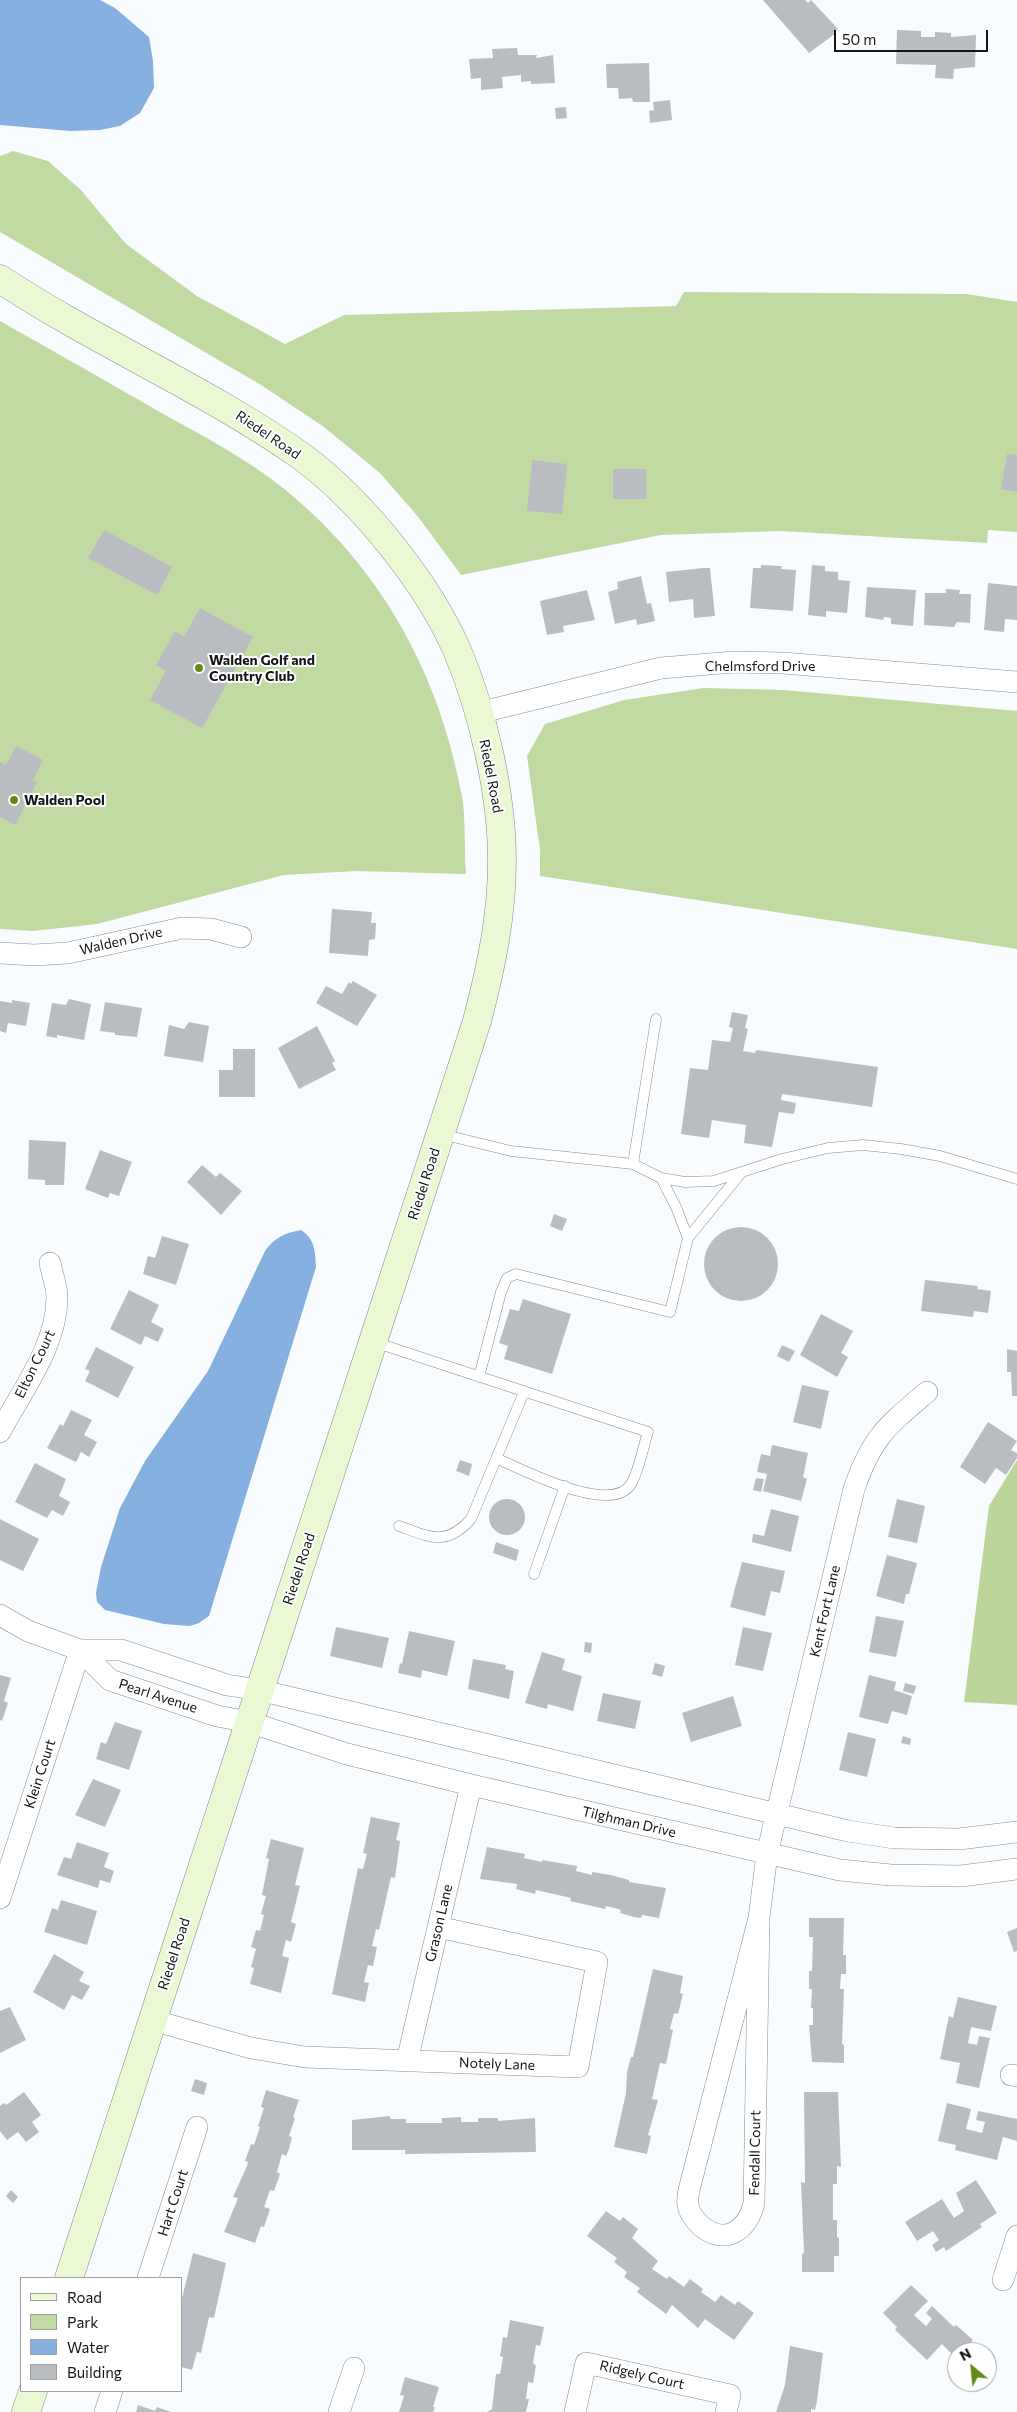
<!DOCTYPE html>
<html>
<head>
<meta charset="utf-8">
<style>
  body { margin:0 }
  #map { position:relative; width:1017px; height:2412px; overflow:hidden; background:#f9fcff; font-family:Commissioner,sans-serif }
  canvas { display:block }
  .legend { position:absolute; left:20px; top:2277px; width:162px; height:115px; box-sizing:border-box; background:#fff; border:1px solid #a1a1a2; margin:0; padding:6px 9px; list-style:none; font-size:15px; color:#141516 }
  .legend li { display:flex; align-items:center; gap:10px; height:25px }
  .legend b { width:25px; border:1px solid #a1a1a2 }
  .north { position:absolute; left:947px; top:2342px; width:50px; height:50px; box-sizing:border-box; background:#fff; border:1px solid #a1a1a2; border-radius:50%; rotate:332deg; font-size:14px; font-weight:700; line-height:20px; text-align:center; color:#141516 }
  .north::after { content:''; display:block; margin:auto; width:18px; height:22px; background:#638a15; clip-path:polygon(50% 0,100% 100%,50% 72%,0 100%) }
  .scale { position:absolute; left:834px; top:30px; width:154px; height:22px; box-sizing:border-box; border:2px solid #141516; border-top:0; padding-left:6px; font-size:15px; line-height:18px; white-space:nowrap; color:#141516; -webkit-text-stroke:4px #fff; paint-order:stroke }
</style>
</head>
<body>
<div id="map">
<canvas width="1017" height="2412"></canvas>
<ul class="legend">
<li><b style="height:6px;background:#eaf9d3"></b>Road</li>
<li><b style="height:14px;background:#c1daa2"></b>Park</li>
<li><b style="height:14px;background:#86b0e0"></b>Water</li>
<li><b style="height:14px;background:#b9bdc1"></b>Building</li>
</ul>
<div class="north">N</div>
<div class="scale">50 m</div>
</div>
<script>
const ctx = document.querySelector('canvas').getContext('2d');
ctx.lineJoin = 'round';
function fill(path, color) { ctx.fillStyle = color; ctx.fill(path, 'evenodd'); }
function trace(path, color, width, dash) { ctx.strokeStyle = color; ctx.lineWidth = width; ctx.lineCap = dash ? 'butt' : 'round'; ctx.setLineDash(dash || []); ctx.stroke(path); }
function label(font, color, halo, rows, align = 'center') {
  ctx.font = font + ' Commissioner,sans-serif'; ctx.lineWidth = 4; ctx.setLineDash([]); ctx.textBaseline = 'middle'; ctx.strokeStyle = halo; ctx.fillStyle = color; for (const [text, x, y, turn = 0] of rows) {
    ctx.save(); ctx.translate(x, y); ctx.rotate((+turn || 0) * Math.PI / 180); ctx.textAlign = isNaN(turn) ? turn : align; if (halo) ctx.strokeText(text, 0, 0); ctx.fillText(text, 0, 0); ctx.restore();
  }
}
fill(new Path2D(`
  M 13,151 L 48,161 L 81,190 L 126,244 L 197,296 L 285,344 L 344,315 L 676,306 L 684,292 L 967,294 L 1017,302 L 1017,532 L 988,530 L 987,543 L 781,531 L 661,535 L 461,575 L 419,518 L 380,473 L 324,427 L 261,385 L 0,232 L 0,156 Z
  M 0,321 C 55,352 110,383 165,415 C 205,437 247,459 283,488 C 381,567 439,673 462,796 C 466,821 464,849 466,874 L 357,871 L 284,875 L 97,924 L 33,931 L 0,929 Z
  M 704,688 L 784,690 L 1017,711 L 1017,949 L 540,876 L 540,850 L 527,756 L 545,724 L 624,700 Z`), '#c1daa2');
fill(new Path2D(`
  M 1017,1460 L 1017,1705 L 964,1702 L 989,1506 Z`), '#bbd59b');
fill(new Path2D(`
  M 0,0 L 100,0 L 115,8 L 149,37 L 153,61 L 154,88 L 140,113 L 120,126 L 100,130 L 70,131 L 0,125 Z
  M 301,1230 C 315,1239 315,1251 316,1267 L 209,1616 L 199,1623 L 190,1626 L 164,1624 L 105,1610 L 97,1602 L 96,1593 L 101,1567 L 120,1508 L 145,1461 L 208,1371 L 265,1251 C 275,1237 285,1233 301,1230 Z`), '#86b0e0');
fill(new Path2D(`
  M 763,0 L 805,0 L 808,3 L 811,0 L 838,29 L 835,31 L 836,33 L 809,53 Z
  M 897,30 L 921,31 L 921,37 L 935,37 L 935,32 L 951,33 L 951,37 L 976,35 L 975,67 L 954,69 L 953,79 L 935,78 L 936,65 L 896,64 Z
  M 517,48 L 518,55 L 537,55 L 536,58 L 553,55 L 555,83 L 531,84 L 531,81 L 521,82 L 521,75 L 502,77 L 503,88 L 481,90 L 481,78 L 471,79 L 469,59 L 493,58 L 492,49 Z
  M 649,63 L 650,102 L 633,102 L 632,98 L 619,99 L 618,88 L 607,88 L 606,64 Z
  M 670,100 L 672,120 L 650,123 L 649,111 L 654,110 L 653,102 Z
  M 566,107 L 567,118 L 556,119 L 555,108 Z
  M 1007,454 L 1017,455 L 1017,492 L 1001,489 Z
  M 532,460 L 567,464 L 562,514 L 527,511 Z
  M 613,469 L 646,469 L 646,499 L 613,499 Z
  M 104,530 L 172,567 L 157,595 L 88,558 Z
  M 761,565 L 782,566 L 781,569 L 796,570 L 793,611 L 750,608 L 753,568 L 761,568 Z
  M 812,565 L 825,566 L 825,571 L 838,572 L 838,580 L 850,581 L 847,613 L 826,611 L 826,617 L 808,615 Z
  M 703,568 L 710,568 L 715,616 L 694,618 L 693,599 L 669,602 L 666,572 Z
  M 641,576 L 647,604 L 651,603 L 655,621 L 637,625 L 636,619 L 615,624 L 608,592 L 618,589 L 617,582 Z
  M 988,583 L 1017,586 L 1017,620 L 1005,619 L 1004,632 L 984,630 Z
  M 867,587 L 916,590 L 913,626 L 891,624 L 891,618 L 884,617 L 883,620 L 865,617 Z
  M 946,589 L 960,590 L 959,594 L 971,594 L 970,623 L 957,622 L 954,627 L 924,625 L 925,593 L 946,593 Z
  M 587,590 L 595,620 L 563,626 L 564,632 L 547,635 L 540,601 Z
  M 200,608 L 253,637 L 202,728 L 150,700 L 166,671 L 156,665 L 175,631 L 184,637 Z
  M 16,746 L 43,760 L 33,780 L 37,782 L 15,825 L 0,817 L 0,762 L 6,765 Z
  M 332,909 L 372,912 L 371,923 L 376,923 L 375,939 L 369,940 L 368,956 L 329,953 Z
  M 353,981 L 377,995 L 357,1026 L 316,1003 L 326,986 L 342,994 L 349,982 L 351,984 Z
  M 69,999 L 91,1004 L 84,1040 L 57,1035 L 57,1038 L 46,1036 L 52,1003 L 66,1005 Z
  M 12,1000 L 30,1003 L 26,1026 L 8,1023 L 6,1033 L 0,1031 L 0,1001 L 12,1003 Z
  M 105,1002 L 142,1008 L 137,1037 L 115,1035 L 115,1033 L 100,1031 Z
  M 732,1012 L 748,1015 L 745,1028 L 748,1029 L 743,1051 L 755,1053 L 756,1050 L 878,1067 L 872,1107 L 782,1094 L 781,1100 L 796,1103 L 794,1114 L 779,1112 L 772,1147 L 744,1143 L 746,1125 L 718,1121 L 712,1120 L 709,1138 L 681,1134 L 690,1068 L 708,1070 L 712,1040 L 730,1042 L 733,1028 L 729,1027 Z
  M 189,1022 L 209,1026 L 203,1062 L 164,1056 L 169,1025 L 184,1029 Z
  M 317,1026 L 335,1061 L 332,1063 L 336,1070 L 299,1089 L 278,1048 Z
  M 233,1049 L 255,1049 L 255,1097 L 219,1097 L 219,1070 L 233,1070 Z
  M 29,1140 L 66,1142 L 64,1185 L 45,1185 L 45,1180 L 28,1179 Z
  M 100,1150 L 132,1162 L 119,1196 L 110,1193 L 108,1198 L 85,1189 Z
  M 202,1165 L 216,1177 L 220,1173 L 242,1191 L 221,1215 L 187,1182 Z
  M 554,1214 L 567,1219 L 562,1231 L 550,1226 Z
  M704 1264a37 37 0 1 1 74 0a37 37 0 1 1-74 0Z
  M 162,1236 L 189,1244 L 176,1285 L 143,1274 L 148,1256 L 155,1258 Z
  M 925,1280 L 978,1286 L 977,1289 L 991,1291 L 988,1313 L 974,1311 L 973,1317 L 921,1311 Z
  M 129,1290 L 159,1305 L 151,1322 L 164,1329 L 158,1342 L 145,1336 L 141,1345 L 110,1329 Z
  M 523,1299 L 571,1314 L 552,1374 L 504,1359 L 508,1346 L 499,1343 L 510,1309 L 519,1311 Z
  M 821,1314 L 853,1331 L 841,1353 L 848,1357 L 837,1377 L 800,1355 Z
  M 782,1345 L 795,1351 L 789,1362 L 777,1356 Z
  M 96,1347 L 134,1367 L 118,1398 L 85,1381 L 90,1371 L 85,1369 Z
  M 1007,1349 L 1017,1351 L 1017,1396 L 1012,1396 L 1011,1372 L 1007,1372 Z
  M 802,1385 L 829,1391 L 821,1429 L 793,1422 Z
  M 71,1410 L 92,1420 L 84,1435 L 97,1442 L 89,1457 L 81,1452 L 76,1462 L 47,1448 L 60,1424 L 63,1426 Z
  M 988,1422 L 1017,1441 L 1011,1450 L 1017,1453 L 1017,1458 L 1006,1475 L 996,1468 L 985,1484 L 960,1467 Z
  M 772,1445 L 808,1453 L 803,1477 L 807,1479 L 801,1501 L 763,1491 L 767,1474 L 757,1472 L 761,1454 L 770,1456 Z
  M 460,1460 L 472,1464 L 469,1476 L 456,1471 Z
  M 35,1463 L 66,1479 L 59,1496 L 70,1502 L 63,1516 L 52,1510 L 47,1518 L 15,1502 Z
  M 756,1478 L 764,1479 L 761,1492 L 753,1490 Z
  M489 1517a18 18 0 1 1 36 0a18 18 0 1 1-36 0Z
  M 897,1499 L 925,1506 L 917,1543 L 888,1537 Z
  M 771,1509 L 799,1516 L 791,1552 L 752,1542 L 753,1534 L 764,1536 Z
  M 0,1519 L 39,1539 L 23,1571 L 0,1560 Z
  M 496,1542 L 519,1550 L 516,1561 L 493,1553 Z
  M 887,1555 L 917,1563 L 909,1594 L 906,1594 L 904,1604 L 876,1596 Z
  M 742,1562 L 785,1571 L 780,1593 L 771,1591 L 765,1616 L 730,1607 Z
  M 876,1616 L 904,1621 L 896,1657 L 869,1652 Z
  M 336,1627 L 389,1638 L 382,1668 L 330,1656 Z
  M 743,1627 L 772,1633 L 763,1671 L 735,1665 Z
  M 409,1631 L 455,1641 L 447,1676 L 422,1670 L 421,1678 L 398,1673 L 400,1663 L 402,1664 Z
  M 585,1642 L 592,1643 L 591,1653 L 584,1652 Z
  M 542,1652 L 565,1659 L 562,1670 L 582,1676 L 573,1711 L 548,1704 L 547,1709 L 525,1703 Z
  M 473,1659 L 506,1665 L 505,1669 L 514,1671 L 509,1699 L 468,1689 Z
  M 655,1663 L 665,1666 L 662,1677 L 652,1674 Z
  M 0,1675 L 11,1678 L 4,1701 L 8,1703 L 2,1721 L 0,1720 Z
  M 869,1675 L 896,1682 L 894,1690 L 912,1696 L 907,1715 L 892,1711 L 888,1724 L 859,1717 Z
  M 905,1683 L 916,1686 L 914,1694 L 903,1691 Z
  M 603,1693 L 641,1701 L 635,1729 L 597,1721 Z
  M 733,1696 L 742,1726 L 691,1742 L 682,1713 Z
  M 115,1722 L 142,1731 L 129,1770 L 96,1759 L 101,1742 L 106,1744 Z
  M 848,1732 L 876,1739 L 867,1777 L 839,1770 Z
  M 903,1736 L 911,1739 L 910,1745 L 901,1743 Z
  M 93,1779 L 121,1790 L 105,1827 L 75,1815 Z
  M 371,1817 L 400,1823 L 396,1840 L 400,1841 L 395,1878 L 391,1877 L 379,1930 L 376,1929 L 372,1946 L 377,1947 L 373,1966 L 368,1965 L 364,1982 L 369,1983 L 365,2002 L 332,1994 L 358,1868 L 363,1869 L 367,1854 L 363,1853 Z
  M 271,1839 L 304,1848 L 295,1885 L 300,1886 L 291,1922 L 296,1924 L 291,1942 L 286,1940 L 282,1956 L 289,1958 L 281,1993 L 250,1984 L 254,1968 L 251,1967 L 256,1949 L 251,1947 L 256,1930 L 260,1931 L 264,1915 L 261,1914 L 266,1896 L 262,1895 L 269,1859 L 266,1858 Z
  M 77,1842 L 109,1853 L 104,1867 L 114,1871 L 110,1883 L 100,1880 L 98,1888 L 57,1875 L 64,1857 L 71,1859 Z
  M 487,1847 L 525,1854 L 524,1858 L 542,1862 L 542,1860 L 577,1866 L 576,1871 L 592,1875 L 592,1872 L 611,1875 L 629,1880 L 629,1882 L 666,1888 L 659,1918 L 642,1915 L 641,1918 L 634,1917 L 620,1913 L 621,1910 L 618,1909 L 606,1906 L 605,1909 L 570,1901 L 571,1898 L 536,1890 L 535,1894 L 516,1889 L 517,1884 L 480,1879 Z
  M 61,1900 L 97,1911 L 87,1945 L 44,1932 L 52,1908 L 58,1910 Z
  M 809,1918 L 844,1918 L 843,1955 L 846,1955 L 846,1974 L 841,1974 L 840,1989 L 844,1989 L 842,2044 L 844,2045 L 844,2063 L 812,2062 L 809,2025 L 813,2025 L 813,2008 L 811,2008 L 812,1989 L 809,1989 L 809,1971 L 812,1971 L 813,1937 L 809,1937 Z
  M 1017,1928 L 1017,1951 L 1014,1952 L 1007,1932 Z
  M 54,1954 L 84,1972 L 79,1981 L 90,1986 L 82,2000 L 72,1995 L 64,2010 L 33,1992 Z
  M 653,1969 L 683,1976 L 680,1993 L 683,1994 L 678,2014 L 674,2013 L 670,2029 L 673,2030 L 666,2064 L 660,2063 L 652,2099 L 658,2100 L 648,2135 L 651,2136 L 647,2154 L 614,2147 L 626,2093 L 627,2072 L 631,2057 L 633,2057 Z
  M 958,1997 L 997,2006 L 991,2031 L 971,2027 L 968,2043 L 977,2045 L 979,2036 L 990,2038 L 979,2088 L 956,2083 L 960,2063 L 940,2059 L 949,2016 L 953,2018 Z
  M 10,2007 L 26,2040 L 0,2053 L 0,2011 Z
  M 195,2079 L 207,2083 L 204,2095 L 191,2091 Z
  M 266,2090 L 299,2100 L 293,2117 L 295,2118 L 289,2136 L 292,2137 L 289,2149 L 286,2156 L 282,2154 L 277,2172 L 280,2174 L 274,2191 L 270,2190 L 264,2207 L 270,2209 L 264,2227 L 261,2226 L 255,2243 L 224,2232 L 236,2203 L 238,2198 L 233,2197 L 247,2166 L 248,2162 L 245,2161 L 251,2144 L 254,2145 L 260,2127 L 258,2126 L 264,2108 L 261,2107 Z
  M 24,2092 L 41,2115 L 32,2122 L 39,2132 L 26,2142 L 18,2132 L 7,2140 L 0,2131 L 0,2106 L 4,2103 L 6,2105 Z
  M 804,2092 L 838,2092 L 841,2167 L 837,2166 L 837,2184 L 833,2184 L 833,2220 L 837,2220 L 837,2237 L 839,2238 L 839,2256 L 834,2256 L 834,2272 L 802,2272 L 802,2254 L 804,2253 L 801,2182 L 805,2183 Z
  M 947,2103 L 971,2109 L 966,2129 L 982,2133 L 985,2122 L 976,2120 L 978,2111 L 1017,2119 L 1017,2141 L 1003,2137 L 997,2160 L 955,2150 L 956,2145 L 938,2141 Z
  M 390,2116 L 390,2119 L 406,2119 L 406,2123 L 442,2123 L 442,2118 L 461,2117 L 461,2122 L 478,2122 L 478,2118 L 498,2118 L 498,2121 L 535,2118 L 536,2152 L 405,2154 L 405,2150 L 352,2150 L 352,2120 Z
  M 976,2180 L 997,2213 L 980,2224 L 982,2227 L 946,2251 L 944,2247 L 936,2252 L 932,2245 L 939,2240 L 933,2231 L 917,2241 L 905,2222 L 942,2199 L 954,2218 L 964,2211 L 956,2193 Z
  M 11,2190 L 18,2197 L 13,2203 L 6,2196 Z
  M 606,2211 L 620,2221 L 623,2217 L 638,2229 L 632,2238 L 658,2261 L 652,2269 L 667,2279 L 669,2276 L 684,2287 L 690,2279 L 703,2289 L 701,2292 L 715,2302 L 721,2295 L 735,2305 L 738,2301 L 754,2313 L 734,2340 L 705,2319 L 698,2328 L 672,2305 L 666,2314 L 637,2292 L 640,2288 L 624,2277 L 627,2272 L 614,2262 L 617,2258 L 587,2236 Z
  M 193,2253 L 226,2263 L 214,2318 L 209,2317 L 201,2353 L 197,2352 L 192,2370 L 181,2367 L 181,2302 Z
  M 911,2285 L 928,2301 L 914,2315 L 926,2326 L 932,2319 L 926,2313 L 932,2306 L 954,2327 L 956,2325 L 973,2340 L 962,2352 L 957,2352 L 957,2359 L 942,2344 L 927,2360 L 895,2330 L 897,2327 L 883,2313 Z
  M 510,2320 L 544,2327 L 540,2346 L 536,2345 L 533,2363 L 536,2366 L 533,2383 L 528,2382 L 526,2399 L 529,2399 L 526,2412 L 487,2412 L 492,2409 L 496,2374 L 500,2374 L 503,2357 L 500,2356 L 503,2337 L 507,2338 Z
  M 790,2346 L 823,2353 L 817,2401 L 815,2410 L 811,2409 L 811,2412 L 776,2412 L 785,2385 Z
  M 405,2377 L 439,2387 L 433,2407 L 435,2407 L 433,2412 L 399,2412 L 404,2396 L 400,2395 Z
  M 138,2405 L 155,2411 L 157,2407 L 171,2412 L 136,2412 Z`), '#b9bdc1');
const lane = new Path2D(`
  M 441,1134 L 511,1151 L 633,1164 L 661,1178 L 685,1182 L 714,1181 L 782,1159 L 828,1148 L 863,1145 L 901,1149 L 940,1156 L 1017,1179
  M 633,1164 L 656,1019
  M 688,1238 L 741,1173
  M 374,1342 L 648,1432 C 643,1447 639,1471 631,1484 C 612,1516 523,1470 498,1459
  M 479,1377 L 501,1292 L 507,1278 L 516,1274 L 670,1312 L 688,1238 L 676,1207 L 661,1178
  M 399,1526 C 430,1537 446,1547 471,1519 L 524,1392
  M 534,1574 L 565,1486`);
const street = new Path2D(`
  M 478,713 L 661,668 L 734,662 L 783,663 L 1017,682
  M 0,953 L 34,955 L 68,953 L 182,928 L 211,929 L 241,937
  M 0,1432 C 22,1390 57,1346 57,1297 C 57,1286 52,1274 50,1263
  M 0,1615 L 28,1631 L 80,1650 L 121,1650 L 227,1685 L 259,1690 L 848,1831 L 894,1838 L 959,1839 L 1017,1832
  M 80,1650 L 110,1680 L 217,1716 L 249,1722 L 347,1754 L 471,1785 L 840,1870 L 891,1875 L 961,1876 L 1017,1869
  M 0,1898 L 80,1650
  M 759,1918 L 754,2203 C 748,2230 725,2247 700,2225 C 695,2220 689,2213 688,2205 C 687,2201 688,2195 689,2190 L 759,1918 L 767,1854 L 854,1489 C 872,1437 886,1427 927,1392
  M 152,2020 L 251,2048 L 305,2057 L 578,2067 L 597,1962 L 438,1927
  M 407,2061 L 471,1785
  M 1011,2075 L 1017,2076
  M 148,2278 L 197,2127
  M 1003,2280 L 1017,2236
  M 105,2412 L 112,2391
  M 339,2412 L 354,2368
  M 575,2412 L 586,2363 L 730,2395 L 726,2412`);
const secondary = new Path2D(`
  M 0,279 C 97,343 206,389 301,456 C 361,500 427,582 457,650 C 483,711 502,795 502,861 C 502,916 491,968 477,1021 L 69,2278
  M 26,2412 L 33,2391`);
trace(lane, '#868a8e', 11);
trace(street, '#868a8e', 22);
trace(secondary, '#868a8e', 29);
trace(lane, '#fff', 10);
trace(street, '#fff', 21);
trace(secondary, '#eaf9d3', 28);
for (const [x, y, r, color] of [
  [199,668,5,"#638a15"],
  [14,800,5,"#638a15"]
]) { const dot = new Path2D(); dot.arc(x, y, r, 0, 2 * Math.PI); ctx.fillStyle = color; ctx.fill(dot); trace(dot, '#fff', 2); }
label('14px', '#141516', '#fff', [
  ["Riedel Road",268,435,34],
  ["Chelmsford Drive",760,666],
  ["Riedel Road",491,776,79],
  ["Walden Drive",121,941,-13],
  ["Riedel Road",424,1184,-72],
  ["Elton Court",35,1364,-64],
  ["Riedel Road",299,1569,-72],
  ["Kent Fort Lane",825,1611,-77],
  ["Pearl Avenue",158,1696,18],
  ["Klein Court",40,1774,-72],
  ["Tilghman Drive",629,1822,13],
  ["Grason Lane",439,1923,-77],
  ["Riedel Road",174,1954,-72],
  ["Notely Lane",497,2064,2],
  ["Fendall Court",755,2153,-89],
  ["Hart Court",173,2203,-72],
  ["Ridgely Court",642,2375,13]
]);
label('bold 14px', '#141516', '#fff', [
  ["Walden Golf and",209,660],
  ["Country Club",209,676],
  ["Walden Pool",24,800]
], 'left');
</script>
</body>
</html>
